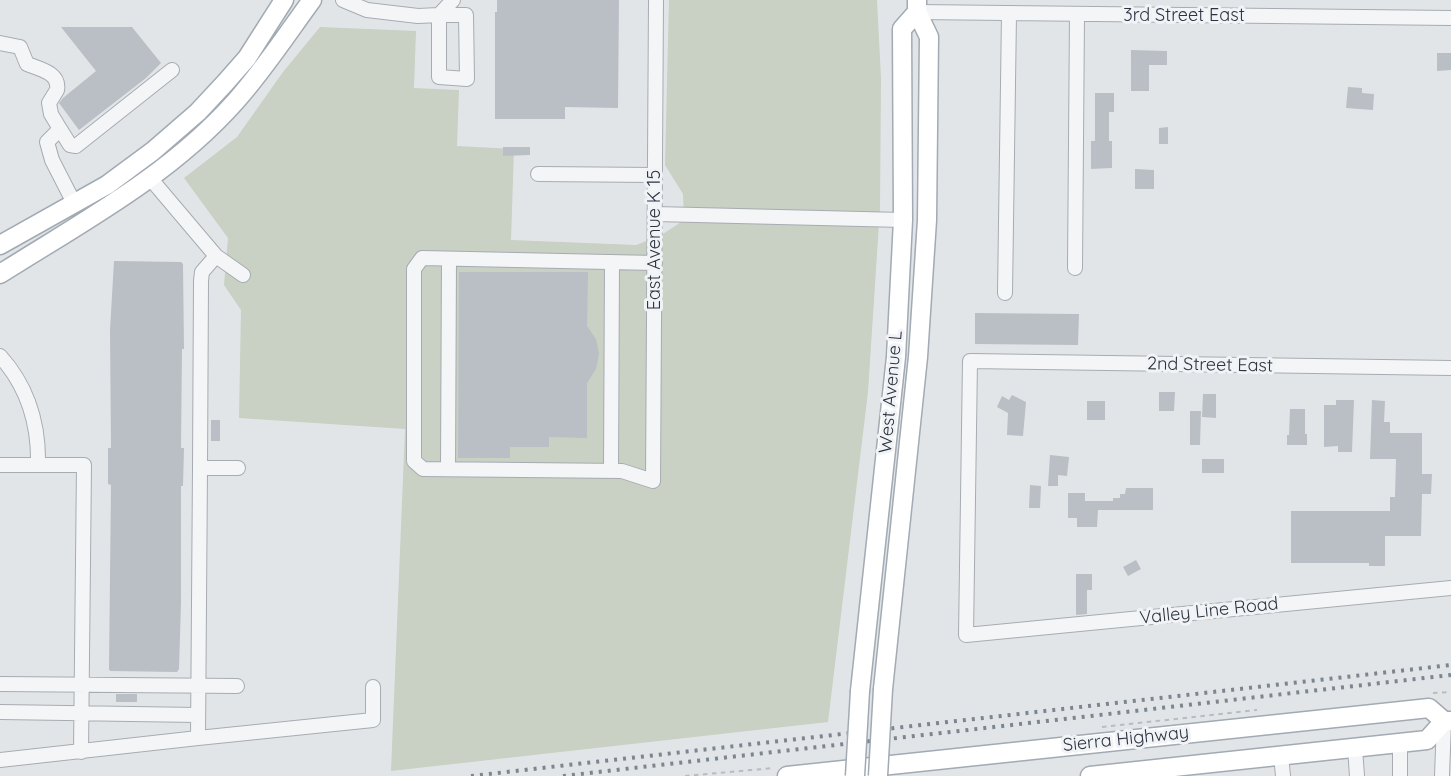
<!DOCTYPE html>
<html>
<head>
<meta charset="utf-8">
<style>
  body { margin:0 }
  canvas { display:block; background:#e1e5e8 }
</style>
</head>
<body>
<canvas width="1451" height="776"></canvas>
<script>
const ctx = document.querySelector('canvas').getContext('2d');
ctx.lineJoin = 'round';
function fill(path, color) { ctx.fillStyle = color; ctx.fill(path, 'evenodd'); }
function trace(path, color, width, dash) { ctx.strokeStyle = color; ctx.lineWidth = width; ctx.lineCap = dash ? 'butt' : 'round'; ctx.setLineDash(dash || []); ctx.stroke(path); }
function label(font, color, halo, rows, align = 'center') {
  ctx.font = font + ' Quicksand,sans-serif'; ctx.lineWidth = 6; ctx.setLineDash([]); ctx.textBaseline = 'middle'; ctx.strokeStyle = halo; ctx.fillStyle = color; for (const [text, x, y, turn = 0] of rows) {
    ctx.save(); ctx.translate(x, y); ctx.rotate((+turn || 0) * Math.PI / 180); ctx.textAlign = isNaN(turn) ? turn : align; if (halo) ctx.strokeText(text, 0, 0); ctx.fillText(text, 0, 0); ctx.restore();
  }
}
fill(new Path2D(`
  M 669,0 L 877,0 L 881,78 L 880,208 L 868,392 L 828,722 L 391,771 L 405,429 L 239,418 L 241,310 L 224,285 L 228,238 L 184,178 L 237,137 L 283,72 L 320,27 L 416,31 L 414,88 L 459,90 L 457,146 L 514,149 L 511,240 L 636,245 L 660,236 L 684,220 L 683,194 L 665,165 Z`), '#c8d1c3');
fill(new Path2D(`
  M 497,0 L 619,0 L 618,108 L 565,107 L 565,119 L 495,119 L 495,12 L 497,12 Z
  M 61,27 L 132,27 L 161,63 L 146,78 L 79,130 L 59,103 L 63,98 L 96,71 Z
  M 1131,50 L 1167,51 L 1167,65 L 1149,65 L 1149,91 L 1131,91 Z
  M 1437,53 L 1451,53 L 1451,70 L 1437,71 Z
  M 1348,87 L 1362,88 L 1362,93 L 1374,94 L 1373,110 L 1346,108 Z
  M 1095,93 L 1114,93 L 1114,112 L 1109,112 L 1109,141 L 1112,141 L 1112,168 L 1091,169 L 1091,141 L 1095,141 Z
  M 1168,127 L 1168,144 L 1159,144 L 1159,128 Z
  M 503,147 L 530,147 L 530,155 L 503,156 Z
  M 1135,169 L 1154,170 L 1154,189 L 1135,189 Z
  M 114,261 L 181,262 L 183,264 L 184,349 L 182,349 L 181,448 L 184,448 L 183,486 L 181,486 L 181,603 L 179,669 L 177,672 L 110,671 L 109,669 L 111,485 L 108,484 L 108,448 L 111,448 L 110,330 Z
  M 459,272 L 588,272 L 587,326 L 596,339 L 599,354 L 596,369 L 587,383 L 587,438 L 549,437 L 549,447 L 510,447 L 510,458 L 458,458 Z
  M 975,313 L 1079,314 L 1078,345 L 975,344 Z
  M 1159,392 L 1175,392 L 1174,411 L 1159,411 Z
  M 1203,394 L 1216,394 L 1216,418 L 1202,417 Z
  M 1012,395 L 1026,402 L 1023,436 L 1007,435 L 1008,413 L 997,407 L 1002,396 L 1009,400 Z
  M 1336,400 L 1354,400 L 1352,452 L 1338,452 L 1338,446 L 1324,447 L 1324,405 L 1336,405 Z
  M 1372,400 L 1385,401 L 1384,422 L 1390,422 L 1390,433 L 1422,433 L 1422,474 L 1432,474 L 1431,494 L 1422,494 L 1421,536 L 1385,536 L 1385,566 L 1369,566 L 1369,563 L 1291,563 L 1291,511 L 1390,511 L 1390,497 L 1395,497 L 1396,459 L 1370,459 Z
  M 1087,401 L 1105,401 L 1105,420 L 1087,420 Z
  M 1290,409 L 1305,409 L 1305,434 L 1307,434 L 1307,445 L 1287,445 L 1287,435 L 1289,435 Z
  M 1190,411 L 1201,411 L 1200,445 L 1190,445 Z
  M 211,420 L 220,420 L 220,441 L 211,441 Z
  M 1050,455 L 1069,457 L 1067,476 L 1058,475 L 1058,486 L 1048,486 Z
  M 1202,459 L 1224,459 L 1224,473 L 1202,473 Z
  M 1030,485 L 1041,486 L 1040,508 L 1029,508 Z
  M 1126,488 L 1153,488 L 1153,510 L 1098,510 L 1097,527 L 1077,527 L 1077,518 L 1068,518 L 1068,493 L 1085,493 L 1085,501 L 1113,501 L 1113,498 L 1120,498 L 1120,494 L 1125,494 Z
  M 1136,560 L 1141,569 L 1128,576 L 1123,567 Z
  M 1076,574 L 1092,574 L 1092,590 L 1087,590 L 1087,614 L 1076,615 Z
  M 116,694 L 137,694 L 137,702 L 116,702 Z`), '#b9bfc5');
const minor = new Path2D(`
  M 343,0 L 367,10 L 418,16 L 439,15 L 453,0
  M 917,12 L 1451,18
  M 439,15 L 466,15 L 467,79 L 439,77 Z
  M 0,43 L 20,47 L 27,64 C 40,69 60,73 57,90 L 49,103 L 51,114 L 60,129 L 47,142 L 52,160 L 74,203
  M 60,129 L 70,145 L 76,146 L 172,70
  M 538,174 L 655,175
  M 150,178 L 216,256 L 243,275
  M 655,214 L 903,220
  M 216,256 L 202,272 L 201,281 L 200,468 L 238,468
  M 655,263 L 422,258 L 414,269 L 414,461 L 423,469 L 622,471 L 653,481 L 656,0
  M 1075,268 L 1077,15
  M 1005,293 L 1009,14
  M 0,356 C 28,387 39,424 38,465
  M 1451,368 L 970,361 L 966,635 L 1451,588
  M 0,465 L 84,465 L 81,752
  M 448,469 L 449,259
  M 611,470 L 612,262
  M 0,684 L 237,686
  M 0,712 L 198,715
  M 198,738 L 373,720 L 373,687
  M 1355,748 L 1357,776
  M 1281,755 L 1283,776
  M 0,760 L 198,738 L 200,468
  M 1400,776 L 1400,743
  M 1442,776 L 1444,721`);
const major = new Path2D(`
  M 0,245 L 107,185 L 153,151 L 198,112 L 225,83 L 247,58 L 284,0
  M 0,274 C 82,222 169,176 235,102 C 263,71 287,34 312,0
  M 883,689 L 918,357 L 927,220 L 929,37 L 917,12 L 917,0
  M 860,691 L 896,357 L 903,220 L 902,29 L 917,12
  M 787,776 L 1401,711 L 1429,708 L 1444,721
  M 1090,776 L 1427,740 L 1444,721 L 1451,721`);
trace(minor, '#a7acb2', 16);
trace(major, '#a2aab3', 21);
trace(new Path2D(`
  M 1433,693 L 1451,692
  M 1102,727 L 1257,710
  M 685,776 L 774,768`), '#b8bbc0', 2, [4.5, 4.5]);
trace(minor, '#f4f5f7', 14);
trace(major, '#fff', 18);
trace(new Path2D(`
  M 471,776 L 1451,665
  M 563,776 L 1451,675`), '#7c8690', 4, [3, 6]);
const majorBridge = new Path2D(`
  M 855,776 L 860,691
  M 878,776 L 883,689`);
trace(majorBridge, '#a2aab3', 21, []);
trace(majorBridge, '#fff', 18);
label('18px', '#2b343f', '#f1f3f6', [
  ["3rd Street East",1184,16],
  ["East Avenue K 15",655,240,-90],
  ["2nd Street East",1210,365,1],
  ["West Avenue L",891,392,-85],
  ["Valley Line Road",1209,611,-6],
  ["Sierra Highway",1126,739,-6]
]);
</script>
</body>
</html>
